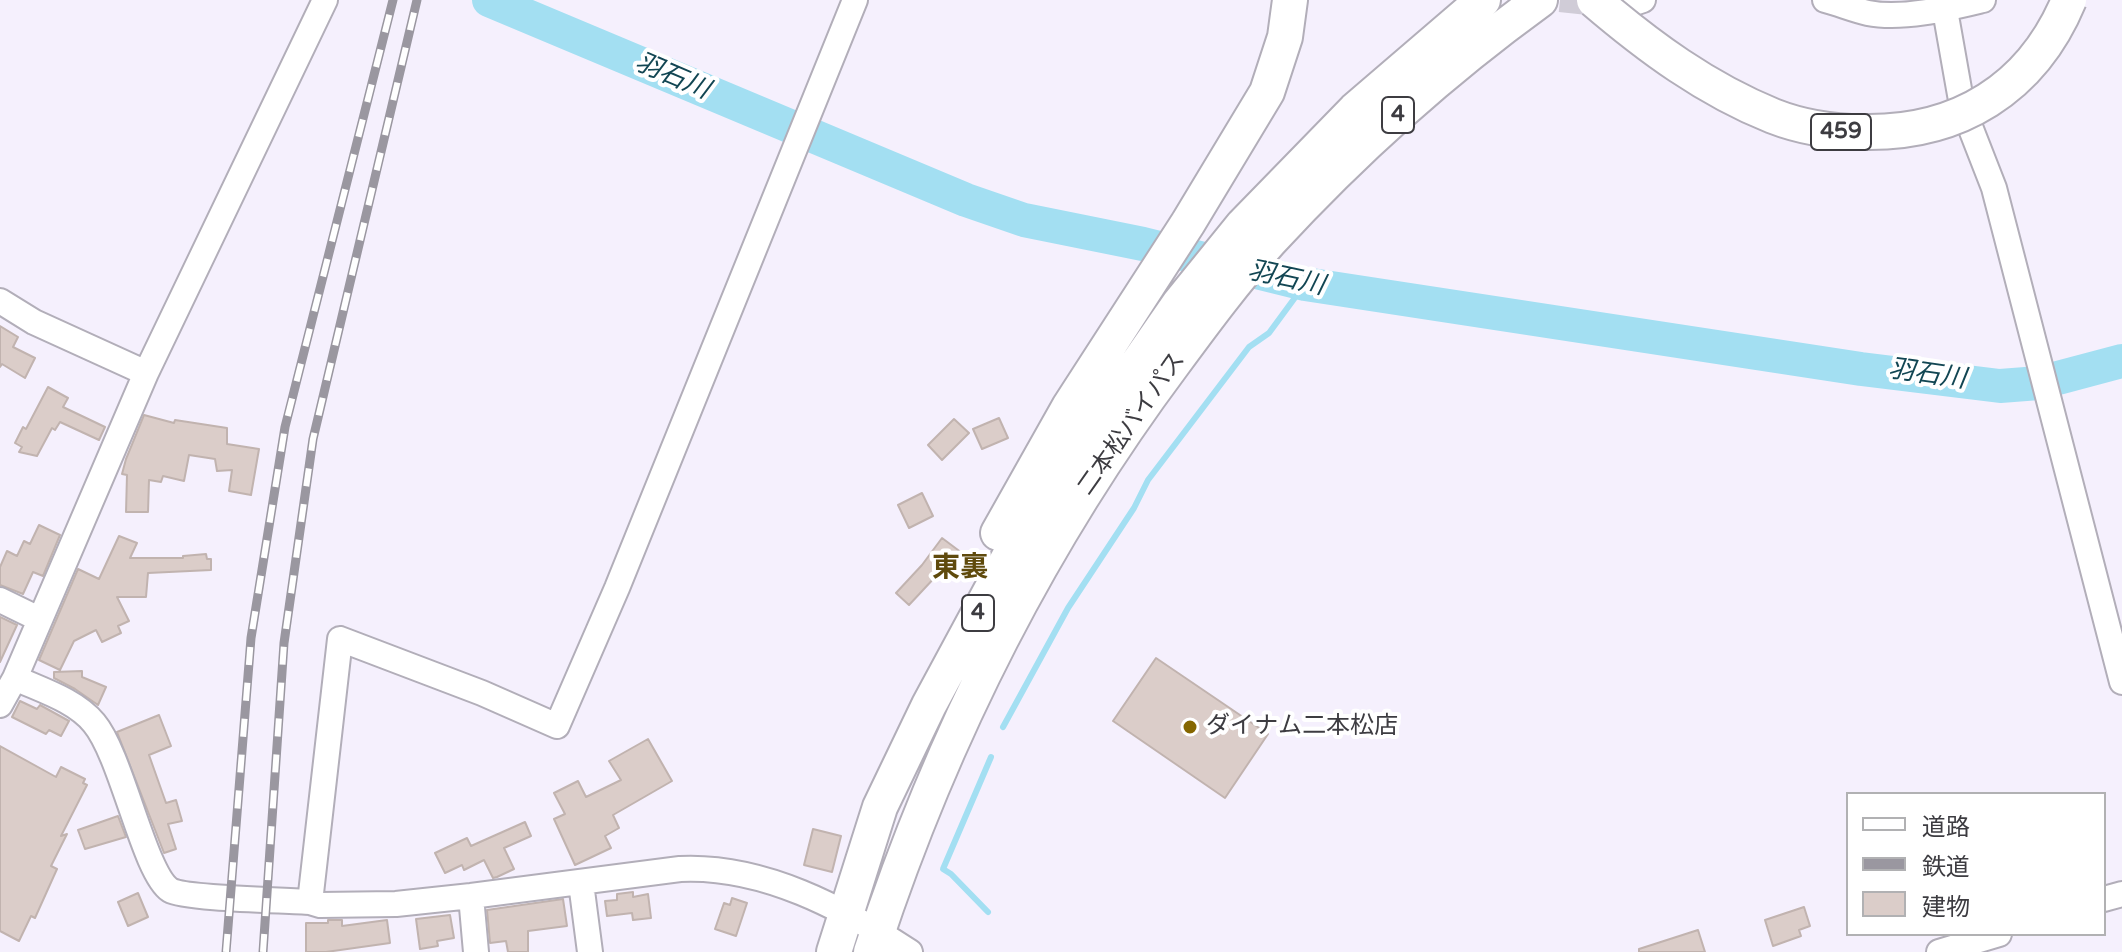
<!DOCTYPE html>
<html>
<head>
<meta charset="utf-8">
<style>
  body { margin:0 }
  #map { position:relative; width:2122px; height:952px; overflow:hidden; background:#f5f0fd; font-family:"Varela Round","Noto Sans JP",sans-serif }
  canvas { display:block }
  .legend { position:absolute; left:1846px; top:792px; width:260px; height:144px; box-sizing:border-box; background:#fff; border:2px solid #b1b1b3; margin:0; padding:10px 14px; list-style:none; font-size:24px; color:#3d3c41 }
  .legend li { display:flex; align-items:center; gap:16px; height:40px }
  .legend b { width:40px; border:2px solid #b1b1b3 }
</style>
</head>
<body>
<div id="map">
<canvas width="2122" height="952"></canvas>
<ul class="legend">
<li><b style="height:10px;background:#fff"></b>道路</li>
<li><b style="height:10px;background:#9a97a0"></b>鉄道</li>
<li><b style="height:22px;background:#dbcdc9"></b>建物</li>
</ul>
</div>
<script>
const ctx = document.querySelector('canvas').getContext('2d');
ctx.lineJoin = 'round';
function trace(path, color, width, dash) { ctx.strokeStyle = color; ctx.lineWidth = width; ctx.lineCap = dash ? 'butt' : 'round'; ctx.setLineDash(dash || []); ctx.stroke(path); }
function fill(path, color) { ctx.fillStyle = color; ctx.fill(path, 'evenodd'); }
function label(font, color, halo, rows, align = 'center') {
  ctx.font = font + ' "Varela Round","Noto Sans JP",sans-serif'; ctx.lineWidth = 8; ctx.setLineDash([]); ctx.textBaseline = 'middle'; ctx.strokeStyle = halo; ctx.fillStyle = color; for (const [text, x, y, turn = 0] of rows) {
    ctx.save(); ctx.translate(x, y); ctx.rotate((+turn || 0) * Math.PI / 180); ctx.textAlign = isNaN(turn) ? turn : align; if (halo) ctx.strokeText(text, 0, 0); ctx.fillText(text, 0, 0); ctx.restore();
  }
}
trace(new Path2D(`
  M 1003,727 L 1068,608 L 1134,508 L 1148,480 L 1249,347 L 1269,333 L 1305,284
  M 988,912 L 951,874 L 943,869 L 991,757`), '#a3dff2', 6);
trace(new Path2D(`
  M 489,0 L 966,200 L 1024,220 L 1143,244 L 1305,284 L 1861,369 L 2000,386 L 2039,383 L 2122,361`), '#a3dff2', 34);
const building = new Path2D(`
  M 0,326 L 18,337 L 13,347 L 35,358 L 25,378 L 2,364 L 0,367 Z
  M 48,387 L 68,398 L 63,407 L 105,427 L 99,440 L 60,422 L 55,430 L 52,428 L 37,456 L 19,452 L 22,447 L 15,443 L 23,427 L 26,429 Z
  M 144,415 L 174,423 L 175,420 L 227,428 L 227,444 L 259,449 L 251,495 L 229,491 L 232,470 L 217,471 L 215,459 L 189,455 L 184,481 L 163,476 L 161,482 L 149,480 L 148,512 L 126,512 L 127,475 L 122,474 L 126,459 Z
  M 999,418 L 1008,438 L 982,449 L 973,429 Z
  M 954,419 L 969,433 L 942,460 L 928,445 Z
  M 922,493 L 933,516 L 909,528 L 898,505 Z
  M 39,525 L 60,535 L 43,576 L 33,572 L 23,594 L 0,585 L 0,567 L 7,551 L 17,556 L 24,541 L 30,544 Z
  M 119,536 L 137,543 L 130,558 L 183,558 L 183,556 L 206,554 L 207,559 L 211,559 L 211,570 L 148,573 L 146,597 L 117,597 L 129,621 L 118,626 L 121,633 L 102,642 L 96,630 L 74,641 L 60,670 L 39,660 L 78,569 L 99,579 Z
  M 942,538 L 962,553 L 943,579 L 937,575 L 909,605 L 896,593 L 922,565 Z
  M 0,617 L 17,625 L 0,662 Z
  M 1156,658 L 1268,734 L 1225,798 L 1113,721 Z
  M 82,671 L 82,677 L 106,687 L 98,705 L 75,689 L 54,678 L 54,672 Z
  M 20,701 L 37,709 L 40,705 L 69,721 L 61,736 L 49,730 L 46,734 L 12,717 Z
  M 159,715 L 171,746 L 149,755 L 166,803 L 176,800 L 182,821 L 168,824 L 176,849 L 164,853 L 117,732 Z
  M 648,739 L 672,781 L 613,815 L 619,828 L 605,836 L 611,848 L 575,865 L 554,819 L 565,814 L 554,793 L 578,781 L 586,797 L 621,780 L 609,761 Z
  M 0,746 L 56,777 L 61,767 L 85,779 L 83,783 L 87,785 L 61,836 L 67,834 L 51,866 L 57,869 L 35,918 L 31,916 L 19,941 L 0,931 Z
  M 118,816 L 126,837 L 85,849 L 78,830 Z
  M 525,822 L 531,836 L 504,848 L 514,869 L 497,877 L 493,878 L 484,860 L 464,870 L 462,865 L 445,873 L 435,853 L 467,838 L 471,846 Z
  M 813,829 L 841,836 L 832,872 L 804,865 Z
  M 633,892 L 633,897 L 648,894 L 651,918 L 633,920 L 632,913 L 607,916 L 605,901 L 617,900 L 617,894 Z
  M 138,893 L 148,917 L 128,926 L 118,902 Z
  M 732,898 L 747,903 L 736,936 L 715,929 L 724,903 L 730,905 Z
  M 563,899 L 567,926 L 528,931 L 528,952 L 508,952 L 506,941 L 490,943 L 487,910 Z
  M 1804,907 L 1810,926 L 1799,930 L 1801,936 L 1773,946 L 1765,920 Z
  M 450,915 L 454,938 L 437,941 L 438,946 L 420,949 L 416,919 Z
  M 328,920 L 342,920 L 342,926 L 387,920 L 390,943 L 326,952 L 306,952 L 306,923 L 328,923 Z
  M 1698,930 L 1705,952 L 1639,952 L 1639,949 Z`);
fill(building, '#dbcdc9');
trace(building, '#c1b3af', 2);
trace(new Path2D(`
  M 1560,0 L 1608,5`), '#d0ccd7', 24, [24, 12]);
const minor = new Path2D(`
  M 1825,0 C 1840,4 1854,10 1868,13 C 1903,20 1950,8 1983,0
  M 1631,4 L 1643,0
  M 1945,10 L 1962,106 L 1994,188 L 2122,682
  M 0,301 L 34,322 L 146,373
  M 0,600 L 39,619
  M 15,678 C 41,690 75,700 94,723 C 122,756 144,873 170,890 C 186,899 285,900 310,902 L 320,905 L 396,904 L 471,896 L 680,869 C 763,865 843,908 910,952
  M 0,705 L 15,678 L 146,373 L 325,0
  M 581,883 L 590,952
  M 471,896 L 476,952
  M 2104,899 L 2122,894
  M 310,902 L 340,639 L 482,693 L 557,726 L 617,588 L 855,0
  M 1939,952 L 1999,934`);
const highway = new Path2D(`
  M 998,533 L 1069,407 L 1188,223 L 1267,92 L 1285,37 L 1290,0
  M 834,952 L 880,807 L 929,705 L 1017,542 L 1077,451 L 1179,304 L 1243,225 L 1355,110 L 1483,0
  M 871,952 C 940,741 1040,542 1173,364 C 1204,322 1235,280 1270,241 C 1352,152 1442,71 1540,0`);
trace(minor, '#b2aeb9', 28);
trace(highway, '#b2aeb9', 38);
trace(minor, '#fff', 24);
trace(highway, '#fff', 34);
const rail = new Path2D(`
  M 226,952 L 251,638 L 285,427 L 393,0
  M 263,952 L 284,643 L 313,439 L 417,0`);
trace(rail, '#9a97a0', 9);
trace(rail, '#fff', 6, [18]);
const highwayBridge = new Path2D(`
  M 1594,0 C 1649,47 1706,89 1773,116 C 1801,127 1832,132 1863,132 C 1958,134 2032,89 2069,0`);
trace(highwayBridge, '#b2aeb9', 38, []);
trace(highwayBridge, '#fff', 34);
for (const [x, y, r, color] of [
  [1190,727,8,"#856600"]
]) { const dot = new Path2D(); dot.arc(x, y, r, 0, 2 * Math.PI); ctx.fillStyle = color; ctx.fill(dot); trace(dot, '#fff', 3); }
for (const [x, y, w] of [
  [1398,115,32],
  [1841,132,60],
  [978,613,32]
]) { const box = new Path2D(); box.roundRect(x - w / 2, y - 18, w, 36, 6); ctx.fillStyle = '#fff'; ctx.fill(box); trace(box, '#3d3c41', 2); }
label('bold 22px', '#3d3c41', null, [
  ["4",1398,115],
  ["459",1841,132],
  ["4",978,613]
]);
label('24px', '#3d3c41', '#fff', [
  ["二本松バイパス",1132,424,-55]
]);
label('24px', '#3d3c41', '#fff', [
  ["ダイナム二本松店",1206,727]
], 'left');
label('italic 26px', '#124653', '#fff', [
  ["羽石川",672,77,23],
  ["羽石川",1286,279,12],
  ["羽石川",1927,375,8]
]);
label('bold 28px', '#5f4a0c', '#fff', [
  ["東裏",960,569]
]);
</script>
</body>
</html>
